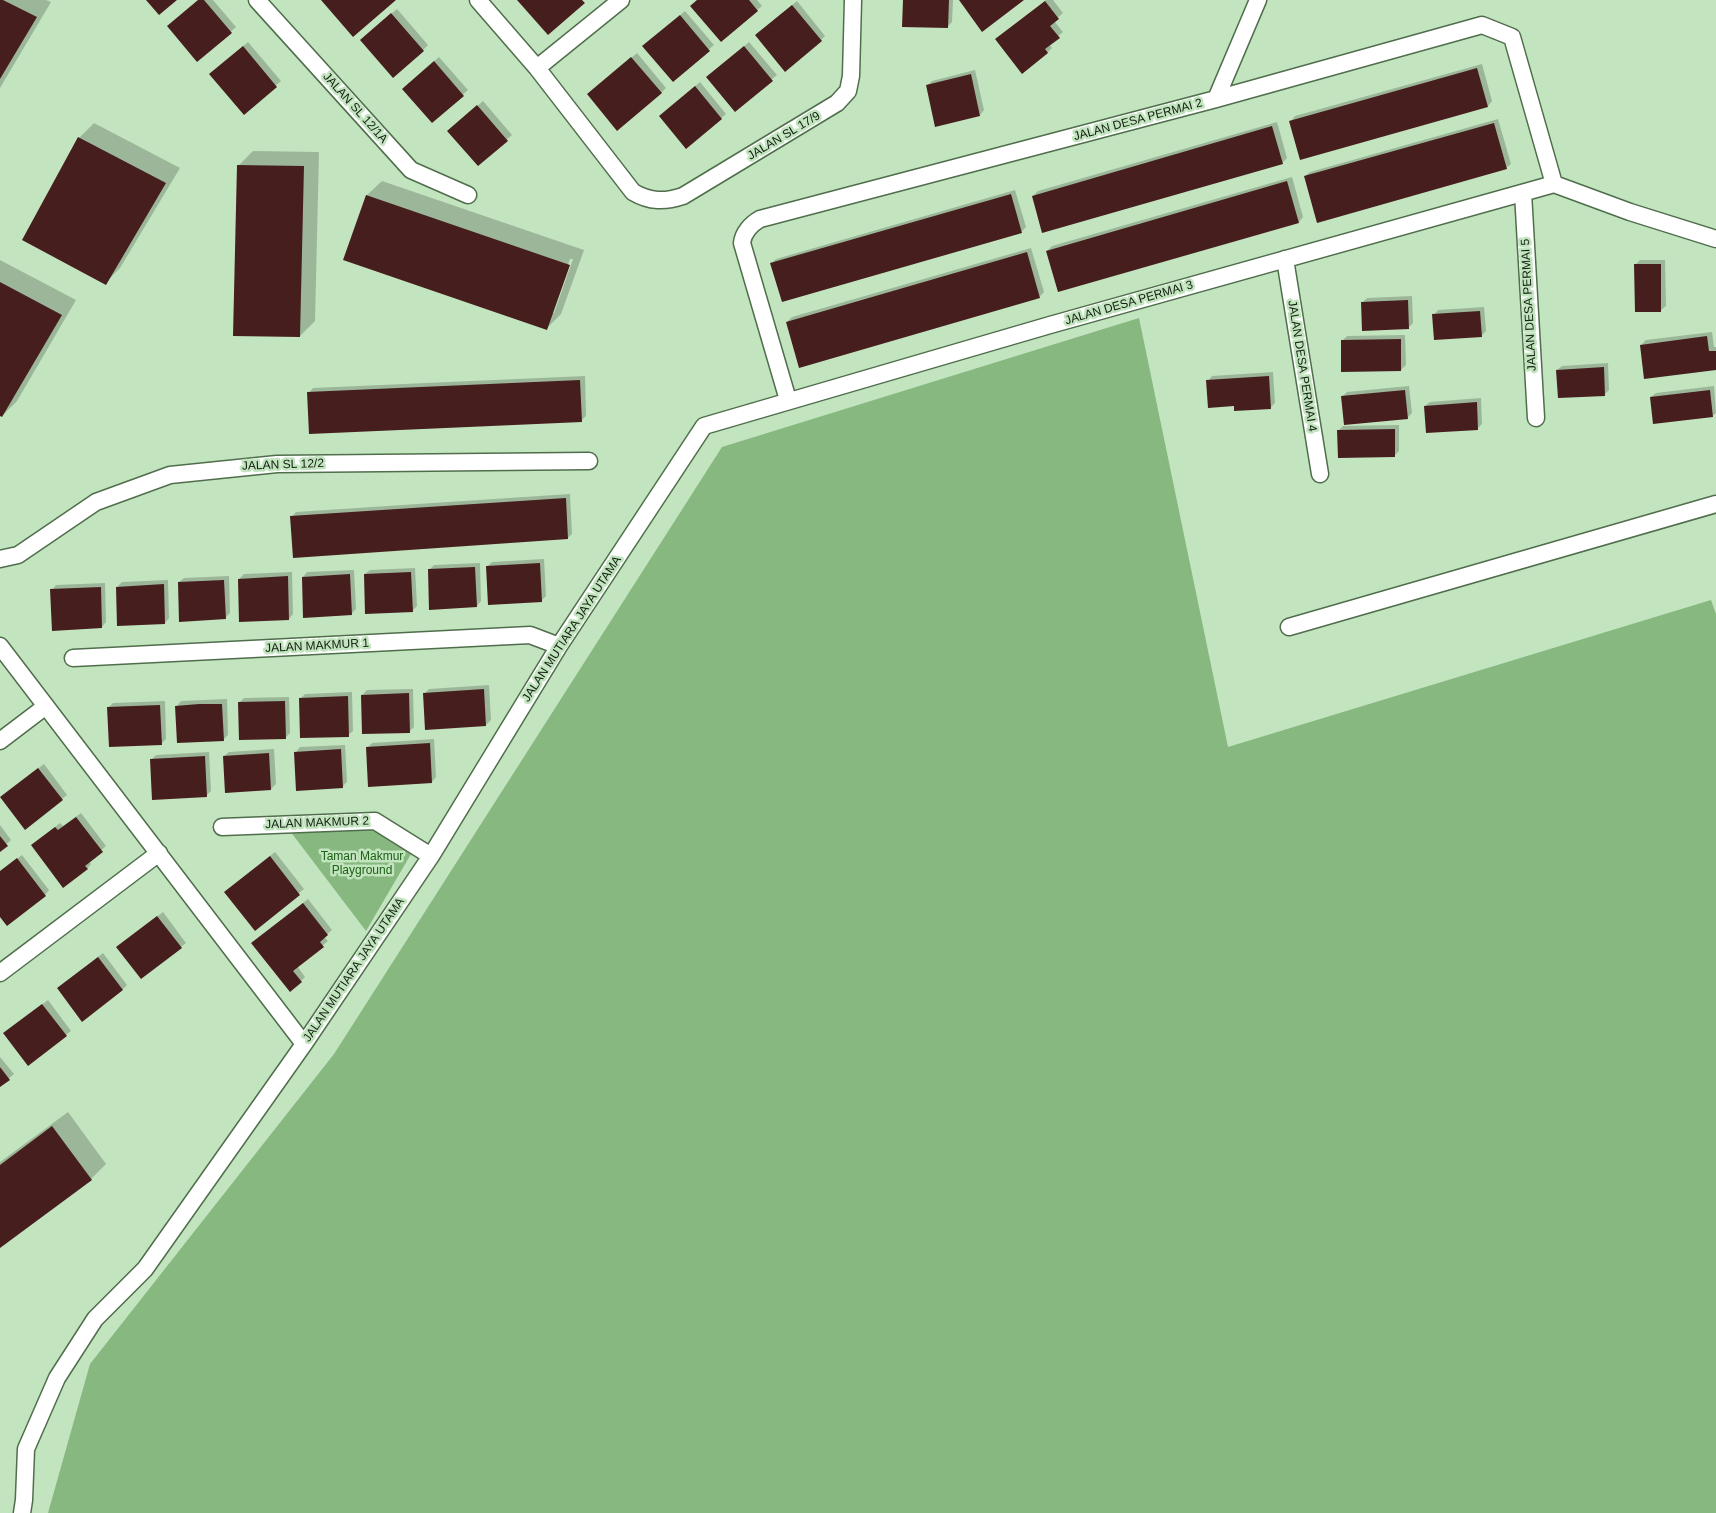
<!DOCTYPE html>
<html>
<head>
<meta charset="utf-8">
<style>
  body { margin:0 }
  canvas { display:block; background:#c2e4be }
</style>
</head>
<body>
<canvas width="1716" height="1513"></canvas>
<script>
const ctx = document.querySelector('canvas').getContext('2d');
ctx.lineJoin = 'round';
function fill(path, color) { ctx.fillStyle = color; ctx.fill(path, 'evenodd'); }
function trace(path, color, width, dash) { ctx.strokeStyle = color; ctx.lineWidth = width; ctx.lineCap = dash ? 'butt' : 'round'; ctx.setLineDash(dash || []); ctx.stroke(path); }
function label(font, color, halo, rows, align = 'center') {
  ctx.font = font + ' Arial,sans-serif'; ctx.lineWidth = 5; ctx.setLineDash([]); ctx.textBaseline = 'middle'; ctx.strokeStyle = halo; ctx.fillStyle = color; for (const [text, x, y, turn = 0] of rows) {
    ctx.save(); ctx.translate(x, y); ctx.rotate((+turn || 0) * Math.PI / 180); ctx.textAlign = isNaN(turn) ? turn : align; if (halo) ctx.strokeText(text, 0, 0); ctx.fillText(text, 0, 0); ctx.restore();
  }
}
fill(new Path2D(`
  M 1139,318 L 1228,747 L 1711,600 L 1716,614 L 1716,1513 L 48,1513 L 90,1364 L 334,1054 L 722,447 Z
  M 373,827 L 411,854 L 366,931 L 290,831 Z`), '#86b880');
fill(new Path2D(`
  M 0,0 L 46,0 L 51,2 L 0,88 Z
  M 199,0 L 213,0 L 236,27 L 198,60 Z
  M 698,0 L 757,0 L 762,6 L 721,40 Z
  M 904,0 L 953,0 L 952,22 L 947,27 Z
  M 1046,0 L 1053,0 L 1063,13 L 1054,21 L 1063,32 L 1049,44 L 1052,48 L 1048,52 L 1022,72 L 1002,35 Z
  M 797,1 L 825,36 L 821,40 L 761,31 Z
  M 397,9 L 428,45 L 423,50 L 366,35 Z
  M 685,11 L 714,45 L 673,80 L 649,42 Z
  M 248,42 L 281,81 L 244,113 L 215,70 Z
  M 749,42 L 777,75 L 735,110 L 713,73 Z
  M 637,53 L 666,88 L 661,93 L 593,90 Z
  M 439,57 L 468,90 L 432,122 L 408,84 Z
  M 1482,64 L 1492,101 L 1488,106 L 1291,121 L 1295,116 Z
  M 975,70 L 984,110 L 980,115 L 936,125 L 927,86 L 932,81 Z
  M 700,82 L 726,114 L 687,147 L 665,111 Z
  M 483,101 L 512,135 L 478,165 L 454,127 Z
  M 1498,119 L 1511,164 L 1506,168 L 1305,176 L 1310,172 Z
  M 1277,122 L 1287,158 L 1282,163 L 1033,196 L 1038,191 Z
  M 94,123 L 180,168 L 120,268 L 105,283 L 79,138 Z
  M 253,151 L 319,152 L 315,321 L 300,336 L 238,166 Z
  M 1292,177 L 1303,217 L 1299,222 L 1059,291 L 1047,251 L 1052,246 Z
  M 382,181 L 584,250 L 561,314 L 546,329 L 345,259 L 367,195 ZM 570,259 L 573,259 L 554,313 L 552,313 Z
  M 1015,190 L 1026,227 L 1021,232 L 772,263 L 776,259 Z
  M 1031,248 L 1044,292 L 1039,297 L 787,322 L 792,317 Z
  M 0,260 L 76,300 L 17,401 L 2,416 L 0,415 Z
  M 1640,260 L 1665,260 L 1666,306 L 1661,310 L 1635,265 Z
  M 1412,296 L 1413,323 L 1408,328 L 1363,302 L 1367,298 Z
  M 1484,307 L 1486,331 L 1481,336 L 1434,315 L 1438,310 Z
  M 1712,332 L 1714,347 L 1716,347 L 1716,368 L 1641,345 L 1646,340 Z
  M 1405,335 L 1406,365 L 1401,370 L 1342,341 L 1347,336 Z
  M 1608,363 L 1609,390 L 1605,394 L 1557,370 L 1562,366 Z
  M 1273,372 L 1275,403 L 1270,408 L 1208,381 L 1212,376 Z
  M 585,376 L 586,416 L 582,420 L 309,393 L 313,388 Z
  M 1409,386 L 1412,413 L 1407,418 L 1343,396 L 1347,392 Z
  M 1714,386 L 1716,413 L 1712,416 L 1651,397 L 1656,393 Z
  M 1481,398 L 1482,424 L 1478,428 L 1425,406 L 1430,402 Z
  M 1399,425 L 1399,451 L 1394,456 L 1339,430 L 1343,426 Z
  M 570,494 L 572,534 L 568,538 L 292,517 L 296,512 Z
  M 544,559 L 546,596 L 541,601 L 488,566 L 492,562 Z
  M 480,563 L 481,601 L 477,606 L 429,570 L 434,565 Z
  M 415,568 L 417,606 L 412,611 L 365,574 L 370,570 Z
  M 354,570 L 356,609 L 351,614 L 303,577 L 307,572 Z
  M 292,572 L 293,614 L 289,619 L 239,579 L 244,574 Z
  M 229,576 L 230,613 L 225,618 L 179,582 L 184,578 Z
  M 168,580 L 169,618 L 165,623 L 117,587 L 122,582 Z
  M 105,583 L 106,622 L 102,627 L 52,590 L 56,585 Z
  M 489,685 L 491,720 L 486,725 L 424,694 L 429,689 Z
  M 413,689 L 414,727 L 409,732 L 362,695 L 367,690 Z
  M 352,692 L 353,731 L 348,735 L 301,698 L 305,694 Z
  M 289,697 L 290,733 L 285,738 L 239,703 L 244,698 Z
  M 227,699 L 228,735 L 223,740 L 177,706 L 181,701 Z
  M 165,701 L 166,739 L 161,744 L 109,707 L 113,703 Z
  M 434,739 L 436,777 L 432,782 L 367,748 L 372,743 Z
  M 345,745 L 347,782 L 343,786 L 296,752 L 300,747 Z
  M 274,749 L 276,784 L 271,789 L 224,756 L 229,752 Z
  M 209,752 L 211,791 L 207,795 L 151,760 L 156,755 Z
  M 44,764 L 67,795 L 25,828 L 6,793 Z
  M 81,813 L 106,846 L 89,861 L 91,864 L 87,869 L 37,841 L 60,823 L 63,826 Z
  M 0,825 L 11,840 L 0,850 Z
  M 275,852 L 304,889 L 255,929 L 230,888 Z
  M 22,855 L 49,890 L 45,895 L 0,915 L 0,872 Z
  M 308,899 L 332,930 L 324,937 L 328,941 L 297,966 L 305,977 L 301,981 L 257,939 Z
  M 163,912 L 186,943 L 181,947 L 123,943 Z
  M 103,953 L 127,985 L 122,990 L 63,984 Z
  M 48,1000 L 71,1031 L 28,1064 L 10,1029 Z
  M 0,1057 L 14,1074 L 0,1086 Z
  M 68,1112 L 106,1164 L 91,1179 L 0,1246 L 0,1162 Z`), '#0003');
fill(new Path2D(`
  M 0,0 L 3,0 L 37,17 L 0,79 Z
  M 146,0 L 177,0 L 159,15 Z
  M 198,0 L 204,0 L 232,33 L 197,62 L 167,26 Z
  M 321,0 L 396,0 L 353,37 Z
  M 517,0 L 582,0 L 585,3 L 548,35 Z
  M 697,0 L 749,0 L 758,11 L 721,42 L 690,6 Z
  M 903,0 L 949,0 L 948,28 L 902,27 Z
  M 959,0 L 1024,0 L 982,32 Z
  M 1045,1 L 1059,19 L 1050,26 L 1060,38 L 1045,49 L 1048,53 L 1022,74 L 995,39 Z
  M 792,5 L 822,41 L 785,72 L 755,35 Z
  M 391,13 L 424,51 L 393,78 L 360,40 Z
  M 680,15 L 710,51 L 673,82 L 642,46 Z
  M 243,46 L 277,87 L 244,115 L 209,74 Z
  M 744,46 L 773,81 L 735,112 L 706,77 Z
  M 631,57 L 662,93 L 617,131 L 587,94 Z
  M 434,61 L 464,96 L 432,123 L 402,89 Z
  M 1477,68 L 1488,107 L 1300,160 L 1289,121 Z
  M 971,74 L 980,116 L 935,127 L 926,85 Z
  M 695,86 L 722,119 L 686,149 L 659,116 Z
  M 477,105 L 508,141 L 478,166 L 447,131 Z
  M 1494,123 L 1507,169 L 1317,223 L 1304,176 Z
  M 1272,126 L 1283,164 L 1042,233 L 1032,196 Z
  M 78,137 L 166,183 L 106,285 L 22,240 Z
  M 237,165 L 304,166 L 300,337 L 233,336 Z
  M 1287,181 L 1299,223 L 1058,292 L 1046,251 Z
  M 1011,194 L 1022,233 L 782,302 L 770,263 Z
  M 366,195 L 570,265 L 547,330 L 343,260 Z
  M 1027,252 L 1040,298 L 799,368 L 786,322 Z
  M 1634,264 L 1661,264 L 1661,312 L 1635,312 Z
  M 0,282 L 62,315 L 2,417 L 0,416 Z
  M 1408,300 L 1409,329 L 1362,331 L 1361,302 Z
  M 1480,311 L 1482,337 L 1434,340 L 1432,314 Z
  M 1707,336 L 1709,351 L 1716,351 L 1716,370 L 1644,379 L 1640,345 Z
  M 1401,339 L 1401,371 L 1341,372 L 1341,340 Z
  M 1604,367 L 1605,396 L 1558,398 L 1556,370 Z
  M 1269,376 L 1271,409 L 1234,411 L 1234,406 L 1208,408 L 1206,380 Z
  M 580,380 L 582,422 L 309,434 L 307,392 Z
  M 1405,390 L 1408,419 L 1344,425 L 1341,396 Z
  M 1710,390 L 1713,417 L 1653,424 L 1650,397 Z
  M 1477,402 L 1478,430 L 1426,433 L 1424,406 Z
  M 1395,429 L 1395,457 L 1338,458 L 1337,430 Z
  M 566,498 L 568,539 L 293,558 L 290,516 Z
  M 540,563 L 542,602 L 488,605 L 486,566 Z
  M 475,567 L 477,607 L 429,610 L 428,569 Z
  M 411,572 L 413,612 L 365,614 L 364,574 Z
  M 350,574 L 352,615 L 303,618 L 302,577 Z
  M 288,576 L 289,620 L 239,622 L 238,579 Z
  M 224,580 L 226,619 L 179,622 L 178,582 Z
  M 164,584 L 165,624 L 117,626 L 116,587 Z
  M 101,587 L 102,628 L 52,631 L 50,589 Z
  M 484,689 L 486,726 L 425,730 L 423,693 Z
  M 409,693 L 410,733 L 362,734 L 361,695 Z
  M 348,696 L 349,737 L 300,738 L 299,698 Z
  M 285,701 L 286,739 L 239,740 L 238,702 Z
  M 199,704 L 222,704 L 224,741 L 177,743 L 175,706 Z
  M 160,705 L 162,745 L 109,747 L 107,707 Z
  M 430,743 L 432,783 L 368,787 L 366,747 Z
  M 341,749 L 343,788 L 296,791 L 294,752 Z
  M 269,753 L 271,790 L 225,793 L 223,756 Z
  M 205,756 L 207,797 L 152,800 L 150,759 Z
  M 38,768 L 63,800 L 25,830 L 0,797 Z
  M 76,817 L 103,852 L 85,866 L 88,869 L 63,888 L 31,845 L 55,827 L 58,830 Z
  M 0,836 L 8,846 L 0,852 Z
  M 270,856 L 300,895 L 255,931 L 224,892 Z
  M 17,858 L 46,896 L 7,926 L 0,917 L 0,871 Z
  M 303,903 L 328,935 L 320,942 L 324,947 L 293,971 L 302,982 L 290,992 L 251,943 Z
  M 157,916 L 182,948 L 141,979 L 116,947 Z
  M 98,957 L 123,990 L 82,1022 L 57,988 Z
  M 42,1004 L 67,1036 L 28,1066 L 3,1033 Z
  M 0,1067 L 10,1080 L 0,1087 Z
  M 52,1126 L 92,1180 L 0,1248 L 0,1165 Z`), '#471e1e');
const minor = new Path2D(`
  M 257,0 L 411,170 L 468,195
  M 478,0 L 537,68 L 633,192 C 650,202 665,202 683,196 L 837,103 L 848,91 L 851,76 L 853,0
  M 537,68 L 621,0
  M 1216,99 L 1258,0
  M 1554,184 L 1630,212 L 1716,239
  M 1523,193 L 1536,418
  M 1285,259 L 1320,474
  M 788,400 L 742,243 C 743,233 751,224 760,219 L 1216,99 L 1482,25 L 1512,37 L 1554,184
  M 0,559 L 18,555 L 96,502 L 170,475 L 277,464 L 589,461
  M 1289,627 L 1716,504
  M 0,646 L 304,1044
  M 73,658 L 530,635 L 559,646
  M 0,741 L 46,706
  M 222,827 L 375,821 L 431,856
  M 0,973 L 159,853
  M 22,1513 L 24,1500 L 26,1449 L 57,1378 L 95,1319 L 145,1269 L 304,1044 L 431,856 L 559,646 L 704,426 L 1050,325 L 1554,184`);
trace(minor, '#506e4c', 19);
trace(minor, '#fff', 16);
label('12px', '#131f11', '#c2e4be', [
  ["JALAN SL 12/1A",355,108,48],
  ["JALAN DESA PERMAI 2",1138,120,-15],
  ["JALAN SL 17/9",784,136,-31],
  ["JALAN DESA PERMAI 3",1129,303,-16],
  ["JALAN DESA PERMAI 5",1529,305,-93],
  ["JALAN DESA PERMAI 4",1302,366,81],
  ["JALAN SL 12/2",283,465,-2],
  ["JALAN MUTIARA JAYA UTAMA",572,629,-57],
  ["JALAN MAKMUR 1",317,646,-3],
  ["JALAN MAKMUR 2",317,823,-2],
  ["JALAN MUTIARA JAYA UTAMA",354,970,-56]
]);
label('12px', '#1e6117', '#c2e4be', [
  ["Taman Makmur",362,857],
  ["Playground",362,871]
]);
</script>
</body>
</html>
